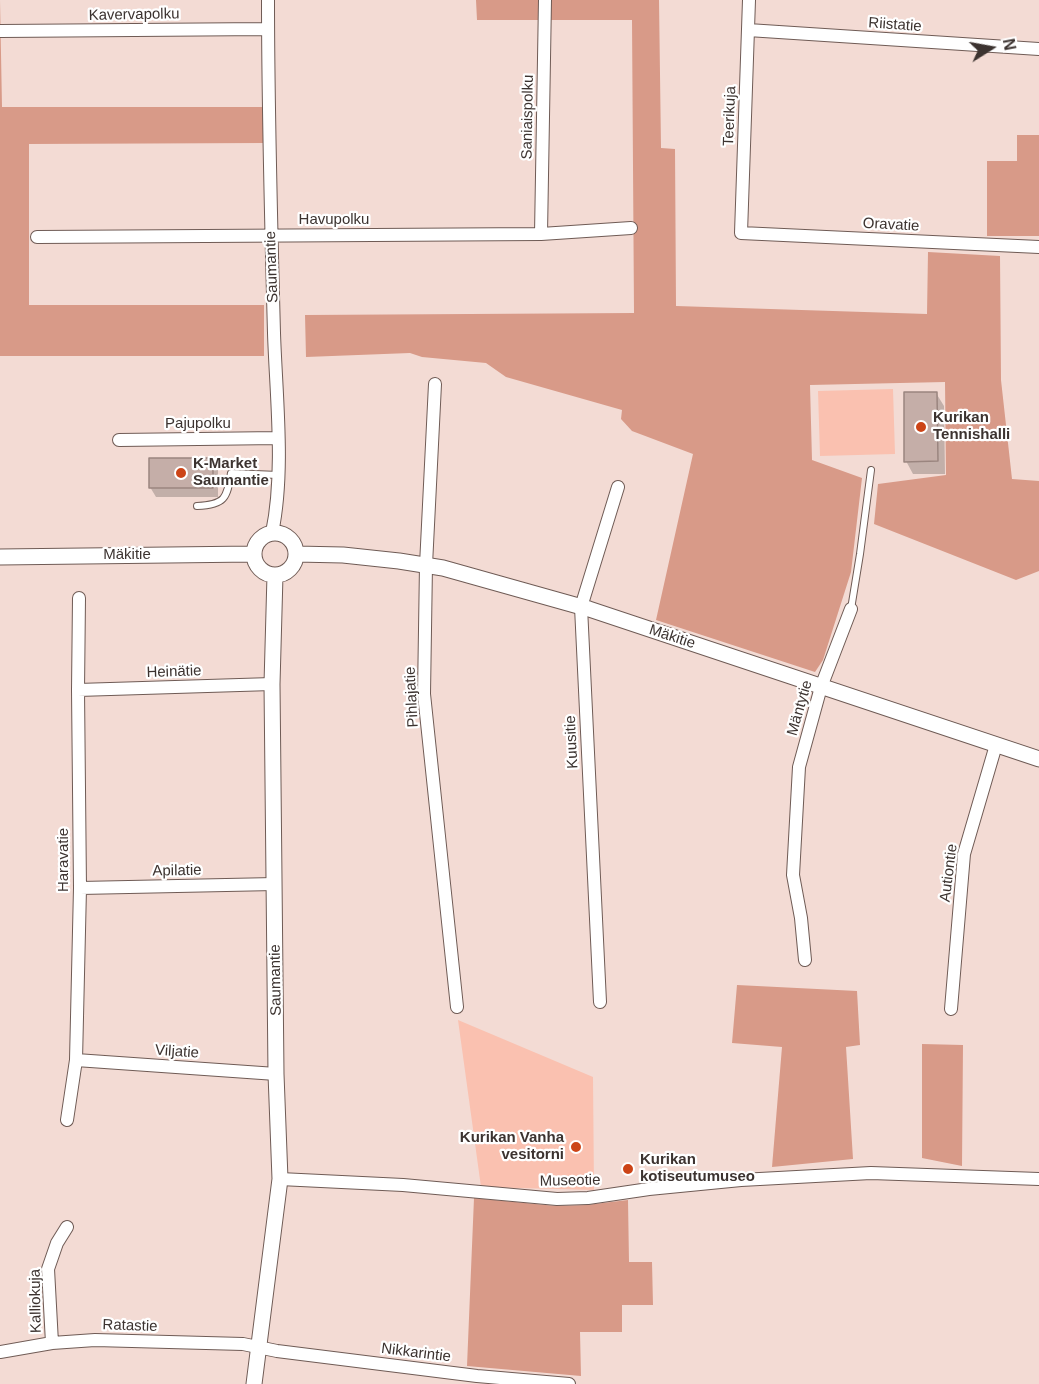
<!DOCTYPE html>
<html>
<head>
<meta charset="utf-8">
<style>
  body { margin:0 }
  #map { position:relative; width:1039px; height:1384px; overflow:hidden; background:#f3dbd4; font-family:Helvetica,sans-serif }
  canvas { display:block }
  .north { position:absolute; left:961px; top:18px; width:60px; height:60px; -webkit-text-stroke:4px #fff; paint-order:stroke; rotate:79deg; font-size:16px; font-weight:700; line-height:24px; text-align:center; color:#3c3330 }
  .north::after { content:''; display:block; margin:auto; width:21px; height:27px; background:#3c3330; clip-path:polygon(50% 0,100% 100%,50% 72%,0 100%) }
</style>
</head>
<body>
<div id="map">
<canvas width="1039" height="1384"></canvas>
<div class="north">N</div>
</div>
<script>
const ctx = document.querySelector('canvas').getContext('2d');
ctx.lineJoin = 'round';
function fill(path, color) { ctx.fillStyle = color; ctx.fill(path, 'evenodd'); }
function trace(path, color, width, dash) { ctx.strokeStyle = color; ctx.lineWidth = width; ctx.lineCap = dash ? 'butt' : 'round'; ctx.setLineDash(dash || []); ctx.stroke(path); }
function label(font, color, halo, rows, align = 'center') {
  ctx.font = font + ' Helvetica,sans-serif'; ctx.lineWidth = 4.5; ctx.setLineDash([]); ctx.textBaseline = 'middle'; ctx.strokeStyle = halo; ctx.fillStyle = color; for (const [text, x, y, turn = 0] of rows) {
    ctx.save(); ctx.translate(x, y); ctx.rotate((+turn || 0) * Math.PI / 180); ctx.textAlign = isNaN(turn) ? turn : align; if (halo) ctx.strokeText(text, 0, 0); ctx.fillText(text, 0, 0); ctx.restore();
  }
}
fill(new Path2D(`
  M 893,389 L 895,454 L 820,456 L 818,391 Z
  M 458,1020 L 593,1077 L 594,1190 L 481,1187 Z`), '#fac1b0');
fill(new Path2D(`
  M 0,0 L 2,107 L 263,107 L 264,143 L 29,144 L 29,305 L 264,305 L 264,356 L 0,356 Z
  M 476,0 L 659,0 L 661,148 L 675,149 L 676,306 L 927,314 L 928,252 L 1000,256 L 1001,380 L 1012,479 L 1039,481 L 1039,571 L 1016,580 L 874,524 L 878,484 L 946,475 L 945,382 L 810,385 L 812,460 L 862,478 L 851,572 L 823,660 L 815,672 L 656,620 L 693,454 L 632,431 L 621,419 L 622,410 L 506,377 L 486,363 L 422,357 L 410,353 L 306,357 L 305,315 L 634,313 L 632,20 L 477,20 Z
  M 1017,135 L 1039,135 L 1039,236 L 987,236 L 987,161 L 1017,161 Z
  M 737,985 L 857,991 L 860,1045 L 846,1047 L 853,1159 L 772,1167 L 782,1047 L 732,1043 Z
  M 922,1044 L 963,1045 L 962,1166 L 922,1158 Z
  M 474,1198 L 556,1206 L 586,1205 L 628,1200 L 629,1262 L 652,1262 L 653,1305 L 622,1305 L 622,1332 L 580,1332 L 581,1376 L 467,1366 Z`), '#d89a88');
fill(new Path2D(`
  M 936,393 L 944,406 L 945,474 L 913,474 L 906,461 Z
  M 212,459 L 218,469 L 218,497 L 156,497 L 150,487 Z`), '#0003');
const building = new Path2D(`
  M 904,392 L 937,392 L 938,461 L 904,462 Z
  M 149,458 L 213,458 L 213,488 L 149,488 Z`);
fill(building, '#c5aea8');
trace(building, '#9a857f', 1.5);
const service = new Path2D(`
  M 197,506 C 225,505 227,498 231,473 L 278,475
  M 851,609 L 860,554 L 871,470`);
const minor = new Path2D(`
  M 268,0 C 268,111 271,222 274,333 C 276,396 285,471 272,533
  M 749,0 L 741,233 L 1039,247
  M 748,30 L 1039,49
  M 0,31 L 268,29
  M 541,234 L 545,0
  M 37,237 L 541,234 L 631,228
  M 435,384 L 426,565 L 424,694 L 457,1007
  M 119,440 L 278,438
  M 78,690 L 272,684
  M 80,888 L 275,884
  M 805,960 L 801,918 L 793,875 L 799,767 L 821,687 L 851,609
  M 600,1002 L 581,607 L 618,487
  M 951,1009 L 964,854 L 996,745
  M 76,1060 L 276,1074
  M 67,1120 L 76,1060 L 80,888 L 78,690 L 79,598
  M 280,1179 L 403,1185 L 557,1199 L 588,1198 L 649,1189 L 741,1180 L 871,1173 L 1039,1179
  M 52,1343 L 48,1269 L 57,1243 L 67,1227
  M 0,1352 L 52,1343 L 95,1340 L 243,1344 L 277,1351 L 477,1376 L 569,1384`);
const tertiary = new Path2D(`
  M254 554a21 21 0 1 1 42 0a21 21 0 1 1-42 0Z
  M 296,554 L 343,555 L 399,561 L 443,568 L 589,609 L 1039,759
  M 0,557 L 253,554
  M 254,1384 L 280,1179 L 276,1074 L 272,684 L 275,575`);
trace(service, '#6f5b55', 8);
trace(minor, '#6f5b55', 14);
trace(tertiary, '#6f5b55', 17);
trace(service, '#fff', 6);
trace(minor, '#fff', 12);
trace(tertiary, '#fff', 15);
for (const [x, y, r, color] of [
  [921,427,6,"#cc4417"],
  [181,473,6,"#cc4417"],
  [576,1147,6,"#cc4417"],
  [628,1169,6,"#cc4417"]
]) { const dot = new Path2D(); dot.arc(x, y, r, 0, 2 * Math.PI); ctx.fillStyle = color; ctx.fill(dot); trace(dot, '#fff', 2); }
label('15px', '#3c3330', '#fff', [
  ["Kavervapolku",134,15,-1],
  ["Riistatie",895,25,4],
  ["Teerikuja",730,116,-88],
  ["Saniaispolku",528,117,-89],
  ["Havupolku",334,220],
  ["Oravatie",891,225,3],
  ["Saumantie",272,267,-92],
  ["Pajupolku",198,424],
  ["Mäkitie",127,555],
  ["Mäkitie",672,637,18],
  ["Heinätie",174,672,-2],
  ["Pihlajatie",412,697,-93],
  ["Mäntytie",800,708,-74],
  ["Kuusitie",572,742,-93],
  ["Haravatie",64,860,-90],
  ["Apilatie",177,871,-1],
  ["Autiontie",949,873,-83],
  ["Saumantie",276,980,-91],
  ["Viljatie",177,1052,4],
  ["Museotie",570,1181,-1],
  ["Kalliokuja",36,1301,-91],
  ["Ratastie",130,1326,2],
  ["Nikkarintie",416,1353,7]
]);
label('bold 15px', '#3c3330', '#fff', [
  ["Kurikan",933,418],
  ["Tennishalli",933,435],
  ["K-Market",193,464],
  ["Saumantie",193,481],
  ["Kurikan Vanha",564,1138,"right"],
  ["vesitorni",564,1155,"right"],
  ["Kurikan",640,1160],
  ["kotiseutumuseo",640,1177]
], 'left');
</script>
</body>
</html>
